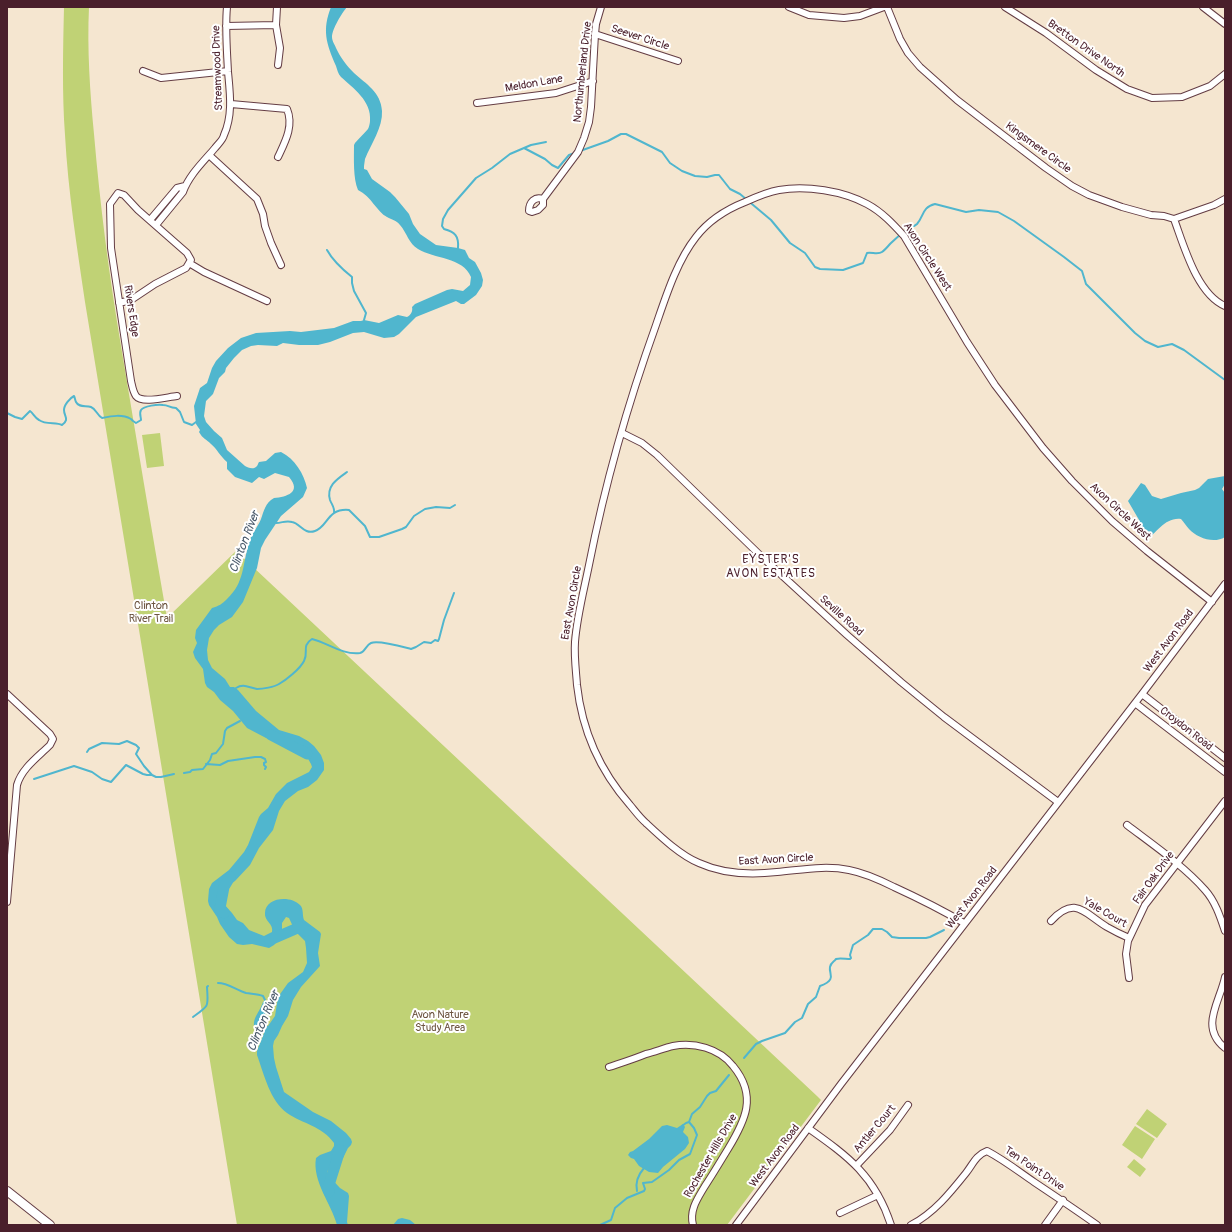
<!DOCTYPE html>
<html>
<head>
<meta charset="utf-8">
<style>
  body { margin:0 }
  #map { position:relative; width:1232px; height:1232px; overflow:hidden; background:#f5e6d0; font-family:Pangolin,sans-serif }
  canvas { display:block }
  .frame { position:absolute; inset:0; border:8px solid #4a1f2b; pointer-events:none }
</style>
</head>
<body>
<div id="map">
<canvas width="1232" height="1232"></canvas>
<div class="frame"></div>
</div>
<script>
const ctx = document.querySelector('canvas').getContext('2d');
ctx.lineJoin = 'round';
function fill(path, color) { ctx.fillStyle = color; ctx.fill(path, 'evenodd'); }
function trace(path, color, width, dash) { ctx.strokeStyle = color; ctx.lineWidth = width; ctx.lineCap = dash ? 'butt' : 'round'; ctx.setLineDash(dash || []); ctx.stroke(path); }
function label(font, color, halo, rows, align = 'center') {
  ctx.font = font + ' Pangolin,sans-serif'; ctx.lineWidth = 4; ctx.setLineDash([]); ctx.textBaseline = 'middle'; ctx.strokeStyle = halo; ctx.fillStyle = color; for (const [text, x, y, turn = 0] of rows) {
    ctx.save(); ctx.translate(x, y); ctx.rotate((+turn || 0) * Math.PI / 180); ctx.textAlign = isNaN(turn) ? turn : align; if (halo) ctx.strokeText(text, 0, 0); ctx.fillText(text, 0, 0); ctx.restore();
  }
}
fill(new Path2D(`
  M 64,7 L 89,7 C 87,49 90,92 94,134 C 100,205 109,275 121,346 C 136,436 151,527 167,618 L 236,551 L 817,1096 L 821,1100 L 727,1225 L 237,1225 L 85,302 C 77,247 68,191 65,135 C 62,93 63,50 64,7 Z
  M 160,433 L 164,466 L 147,468 L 142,435 Z
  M 1147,1109 L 1167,1124 L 1157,1138 L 1136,1124 Z
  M 1135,1126 L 1155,1139 L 1142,1159 L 1122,1145 Z
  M 1134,1159 L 1146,1169 L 1140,1177 L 1127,1167 Z`), '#c0d275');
fill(new Path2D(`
  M 331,7 L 347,7 C 342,13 332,29 332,37 C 332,41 335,45 336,48 C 340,57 347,66 354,73 C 366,84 381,92 382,111 C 383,127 371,144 365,159 L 364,166 L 364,169 L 367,170 L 372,179 L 390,192 L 395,197 L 409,214 L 413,224 L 420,234 L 436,245 L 458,248 L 465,250 L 469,258 L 475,262 L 481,273 L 483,280 L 482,286 L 476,295 L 464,304 L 461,304 L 456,301 L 416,317 L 399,334 L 394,337 L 384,338 L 364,332 L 353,333 L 330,342 L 318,345 L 299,345 L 283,343 L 277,346 L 258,345 L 251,346 L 242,350 L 234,358 L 226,368 L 225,372 L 219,378 L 213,394 L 206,401 L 204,416 L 206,422 L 214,431 L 222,438 L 227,450 L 245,466 C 248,468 254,470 257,466 C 258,465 258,463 259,462 L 266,461 L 275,453 L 281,452 C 295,459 304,474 307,488 L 303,497 L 281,516 L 265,540 L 261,548 L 257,568 L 243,602 L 232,617 L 219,625 L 214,630 L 209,638 L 207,650 L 208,660 L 212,668 L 225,679 L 230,687 L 234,687 L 238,690 L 256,711 L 279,730 L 299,736 L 308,741 L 314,746 L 321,755 L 324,763 L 324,770 L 317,780 L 308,787 L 298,791 L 285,801 L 279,811 L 273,830 L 259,848 L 250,865 L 235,881 L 225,888 L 222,893 L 221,898 L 223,903 L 232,913 L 237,920 L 243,923 L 249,930 L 264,936 L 272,932 C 274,924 264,921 265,913 C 265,897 291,895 300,905 C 304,909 302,915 304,920 L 320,932 L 321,934 L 318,953 L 320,966 L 301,987 L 293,1000 L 288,1016 L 282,1026 L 278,1035 L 274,1041 L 273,1046 L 274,1058 L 276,1067 L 284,1092 L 313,1112 L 331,1121 L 346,1133 L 351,1139 L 352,1142 L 351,1145 L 348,1148 L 343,1158 L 331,1166 L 328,1170 L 327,1174 L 340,1188 L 348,1193 L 349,1196 L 347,1222 L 348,1225 L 337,1225 C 331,1203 312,1181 316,1158 L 320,1155 L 331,1151 L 334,1146 L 334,1143 C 322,1126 303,1124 287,1113 C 270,1101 264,1074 257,1055 L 257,1051 L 264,1033 L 259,1029 L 255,1029 C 251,1019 260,1012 263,1002 L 265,1000 L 267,1004 L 264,1021 L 265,1026 L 268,1026 L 275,1016 L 278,997 L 288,983 L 303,972 L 307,963 L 306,948 L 305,941 L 295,931 L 289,918 L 286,917 L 282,923 L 282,936 L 274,945 L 269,948 L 252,944 L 243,945 L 237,944 L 229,937 L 220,924 L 217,917 L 209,905 L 208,901 L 209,889 L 212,883 L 229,870 L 244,852 L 248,845 L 259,817 L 261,814 L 268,808 L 276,794 L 287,783 L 309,772 L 312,767 L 311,764 L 307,757 L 288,743 L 266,738 L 247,728 L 233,711 L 220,700 L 214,692 L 207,687 L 205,683 L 203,669 L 195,658 L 193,652 L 197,643 L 195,638 L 196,630 L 212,608 C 219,606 222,604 227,599 C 245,582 242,565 249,543 C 251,534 258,527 261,519 C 264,511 265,503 274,498 C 287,497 302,492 289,477 L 275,473 L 264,479 L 259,477 L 252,483 L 235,477 L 227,469 L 227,462 C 220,456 217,449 211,444 C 206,439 203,439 199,432 L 200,430 L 196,424 L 194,406 L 200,388 L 207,383 L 212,368 L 216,361 L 228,348 L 241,338 L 256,333 L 290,331 L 301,332 L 334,328 L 353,321 L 361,321 L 364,320 L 379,323 L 398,315 L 407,317 C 411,315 413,311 412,307 L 415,304 L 447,290 L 452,289 L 463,291 L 470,285 L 471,277 C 463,257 434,259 418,249 C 409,244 407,233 400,225 C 396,220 392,220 387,217 C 377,212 371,196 358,190 C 353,178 354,159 354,145 L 355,143 C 359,138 364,134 368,129 C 369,127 370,123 370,121 C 372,101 353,88 341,77 C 338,74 337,69 336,66 C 326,43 322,30 331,7 Z
  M 1225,476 L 1225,484 L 1222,489 L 1225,493 L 1225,537 C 1214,544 1197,538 1189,529 C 1186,526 1184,522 1181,519 C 1165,517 1157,533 1145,541 L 1146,535 L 1142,525 L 1128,501 L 1141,483 L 1145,485 L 1152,496 L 1161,499 L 1181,493 L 1195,490 L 1199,488 L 1208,479 Z
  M 683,1124 L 685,1127 L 683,1132 L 688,1137 L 689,1143 L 685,1149 L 663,1167 L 658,1173 L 649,1172 L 639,1166 L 634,1159 L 631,1158 L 628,1155 L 630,1152 L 633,1151 L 649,1139 L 662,1126 L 667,1125 L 677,1128 Z
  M 402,1218 L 410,1220 L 416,1225 L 393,1225 L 398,1219 Z`), '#50b6ce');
trace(new Path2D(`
  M 524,148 L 545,159 L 552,165 L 558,168 L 569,155 L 575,153
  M 580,151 L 608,141 L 621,134 L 626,134 L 662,152 L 670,163 L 682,171 L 695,176 L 707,177 L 715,175 L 719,175 L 730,189 L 740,194 L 771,220 L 790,243 L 805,253 L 815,267 L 820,269 L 843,270 L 863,263 L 867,253 C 872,252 878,255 882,252 C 885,250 888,246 891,243 C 896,238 902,233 908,229 C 911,227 914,227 917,224 C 924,216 922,207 935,204 L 966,212 L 979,210 L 998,212 L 1014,221 L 1064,257 L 1082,271 L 1086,284 L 1135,333 L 1145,341 L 1158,347 L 1172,344 L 1184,350 L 1225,380
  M 458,248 C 459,236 455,232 444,229 L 442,226 L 443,219 L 448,210 L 476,178 L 492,168 L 510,154 L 531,145 L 546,142
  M 327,250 C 333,261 342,269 352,277 L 352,283 L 354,291 L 366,313 L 364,320
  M 7,413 L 15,417 L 22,419 L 30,411 C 33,413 35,418 39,420 C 46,425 56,422 62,425 C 70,419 64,417 64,410 C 64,405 70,398 74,396 C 75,398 75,400 76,402 C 79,408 86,405 91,407 C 96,409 97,415 102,418 C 112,416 122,414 131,419 L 133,421 L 136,423 L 141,420 C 141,417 139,413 141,410 C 144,406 158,404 163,405 C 169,405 169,408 176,408 L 180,412 L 184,422 L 192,425 L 196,422
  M 334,513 C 335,508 332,505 330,500 C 326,486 337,479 347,472
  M 276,523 C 282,523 286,520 292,522 C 300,523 304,535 315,531 C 328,527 327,508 349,510 L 365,526 L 370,537 L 379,537 L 402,529 L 406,527 L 414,516 L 425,509 L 436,507 L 450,508 L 455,505
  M 236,688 C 244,683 249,688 257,689 C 263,689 274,687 279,684 C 286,680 300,669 304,661 C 309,652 301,646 312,639 C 328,643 342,655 360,653 C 365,652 366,645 371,643 C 379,640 403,647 411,649 L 416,647 L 424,642 L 431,643 L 435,640 L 438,641 L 439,639 L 444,620 L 454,593
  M 87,752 L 89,749 L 102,743 L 119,744 L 127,741 L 136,745 L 139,748 L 136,754 L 144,766 L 152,775
  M 206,764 L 220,765 L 228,761 L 255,757 L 261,757 L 265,759 L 266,762 L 264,763 L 264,765 L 266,767 L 265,769
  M 184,773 L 190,772 L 192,770 L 203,769 L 210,760 L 212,754 L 216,753 L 223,744 L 225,731 L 227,728 L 240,721
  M 34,779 L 74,766 L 92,772 L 102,779 L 111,782 L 126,765 L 143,774 L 147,775 L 152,775 L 156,777 L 161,777 L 174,774
  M 218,983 C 228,983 236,990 246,993 C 252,994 258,994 263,996 L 265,1000
  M 193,1017 C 210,1005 208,1007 207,987 L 208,986
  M 744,1058 L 756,1044 L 762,1041 L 785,1033 L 795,1022 L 802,1018 L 808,1004 L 816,997 L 820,986 C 842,978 822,971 834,961 C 835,961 835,960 836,959 C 839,958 846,959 850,959 L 851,958 L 850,955 L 853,945 L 868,935 L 873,929 L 882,929 L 887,932 L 892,937 L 899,938 L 926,938 L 930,937 L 944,930
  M 682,1126 L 686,1123 L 689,1122
  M 637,1191 C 635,1182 638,1175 644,1168
  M 600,1225 L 611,1220 L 615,1208 L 627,1198 L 644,1191 L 645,1189 L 643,1183 L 652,1182 L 669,1170 L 679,1160 L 690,1154 L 697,1135 L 694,1128 L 689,1122 L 692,1114 L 700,1107 L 707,1096 L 710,1093 L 716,1091 L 729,1075`), '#50b6ce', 2);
trace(new Path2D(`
  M 271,735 L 307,754
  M 224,913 L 220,908 L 224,887 L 230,877
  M 270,940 L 300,927 L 306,931
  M 329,1192 L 328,1188 L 340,1150`), '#50b6ce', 11);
const minor = new Path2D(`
  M 277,7 L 276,25 L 280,48 L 278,65
  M 789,7 L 809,15 L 844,18 L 860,16 L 884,7
  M 887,7 L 900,39 L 908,53 L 920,67 L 957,100 L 1046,168 L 1072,186 L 1089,195 L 1122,207 L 1151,215 L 1164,216 L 1174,219 L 1214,205 L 1225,199
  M 1005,7 L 1046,33 L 1096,70 L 1127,89 L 1152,98 L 1182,97 L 1210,86 L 1225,74
  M 1203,7 L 1225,24
  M 226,26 L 276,25
  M 595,34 L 678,61
  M 143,71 L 161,78 L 228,71
  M 477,103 L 556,93 L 593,81
  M 231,104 L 287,109 C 294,126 285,142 278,157
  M 209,155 L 257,199 L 263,214 L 265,226 L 271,243 L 281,265
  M 543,199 C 535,196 529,202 529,211 L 532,212 L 538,210 L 543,205 L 543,199 L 578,152 L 584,138 L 589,122 L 591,107 L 595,34 L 596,24 L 601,7
  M 1174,219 C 1184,246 1197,294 1225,306
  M 150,220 L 177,188 L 185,186
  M 156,225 L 183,192 C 189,175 204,161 215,148 C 218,144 223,140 224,135 C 233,115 230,93 228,72 C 227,50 225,28 227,7
  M 189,263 L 204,272 L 267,301
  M 119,303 L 131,300 L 155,284 L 186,268 L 189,263
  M 177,396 C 167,397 142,404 136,396 C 133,392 132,385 131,381 L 111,248 L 110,204 L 118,193 L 124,195 L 138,210 L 187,253 L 191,260 L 189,263
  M 622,433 L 642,443 L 657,455 L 763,558 L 847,635 L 901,682 L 944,717 L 1058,802
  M 7,694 L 50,734 L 53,739 L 50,745 C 38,757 22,768 17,785 L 7,902
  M 1142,694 L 1225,758
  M 1135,703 L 1225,772
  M 1127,825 C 1152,844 1184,866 1205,890 C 1215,901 1220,916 1225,931
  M 1051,921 C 1075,895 1084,913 1107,927 C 1114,931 1122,935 1129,938
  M 964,923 C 942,910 918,898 894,887 C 880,880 865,873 849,870 C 825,865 801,870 777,872 C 751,875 723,874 699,863 C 680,855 661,837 646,823 C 640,818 635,811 630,805 C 600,771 582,730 577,685 C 576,671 574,656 575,642 C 577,616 584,590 589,565 C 605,484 628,403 656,325 C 666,296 677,261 696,237 C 709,220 725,210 745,202 C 756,197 767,192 779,190 C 806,185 843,191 867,204 C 882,212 893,224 904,236 L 967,342 L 995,385 L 1043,448 L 1072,481 L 1112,521 L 1147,551 L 1212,602
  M 1225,977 C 1220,1002 1199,1027 1225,1048
  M 1129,978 L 1126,954 L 1128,941 L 1145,905 L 1225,801
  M 609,1067 C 621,1063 634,1059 646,1054 C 655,1052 664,1048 673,1046 C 694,1042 719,1048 733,1066 C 758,1096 745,1121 728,1149 C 720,1162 713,1174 705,1186 C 698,1198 689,1210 693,1225
  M 808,1128 C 849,1157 875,1176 891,1225
  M 856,1166 L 890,1130 L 908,1105
  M 840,1213 L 878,1195
  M 736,1225 L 841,1084 L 1142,694 L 1225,584
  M 911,1225 C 934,1213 950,1193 966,1173 C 973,1164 976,1155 987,1151 C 1004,1160 1018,1171 1034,1182 C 1055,1196 1076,1210 1097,1225
  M 1045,1225 L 1063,1200`);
const major = new Path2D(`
  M 7,1191 L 50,1225`);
trace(minor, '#643d44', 8);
trace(major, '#643d44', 10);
trace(minor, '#fff', 6);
trace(major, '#fff', 8);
label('11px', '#4a1f2b', '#fff', [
  ["Seever Circle",640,38,18],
  ["Bretton Drive North",1086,49,35],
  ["Streamwood Drive",218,68,-92],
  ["Northumberland Drive",583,72,-84],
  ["Meldon Lane",534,84,-10],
  ["Kingsmere Circle",1038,148,36],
  ["Avon Circle West",927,257,57],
  ["Rivers Edge",131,311,81],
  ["Avon Circle West",1120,512,43],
  ["East Avon Circle",572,603,-80],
  ["Seville Road",841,616,42],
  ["West Avon Road",1169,641,-53],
  ["Croydon Road",1186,729,38],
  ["East Avon Circle",776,860,-3],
  ["Fair Oak Drive",1154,878,-54],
  ["West Avon Road",972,898,-52],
  ["Yale Court",1105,913,30],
  ["Antler Court",875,1129,-50],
  ["Rochester Hills Drive",711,1156,-60],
  ["West Avon Road",775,1156,-53],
  ["Ten Point Drive",1034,1169,34]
]);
label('11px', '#6d5541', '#fff', [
  ["Clinton",151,606],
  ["River Trail",151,619],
  ["Avon Nature",440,1015],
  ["Study Area",440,1028]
]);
label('italic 12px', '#4c5b6c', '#fff', [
  ["Clinton River",245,542,-69],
  ["Clinton River",264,1021,-67]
]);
ctx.letterSpacing = '1px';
label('12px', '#4a1f2b', '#fff', [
  ["EYSTER'S",771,560],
  ["AVON ESTATES",771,574]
]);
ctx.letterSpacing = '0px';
</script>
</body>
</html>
